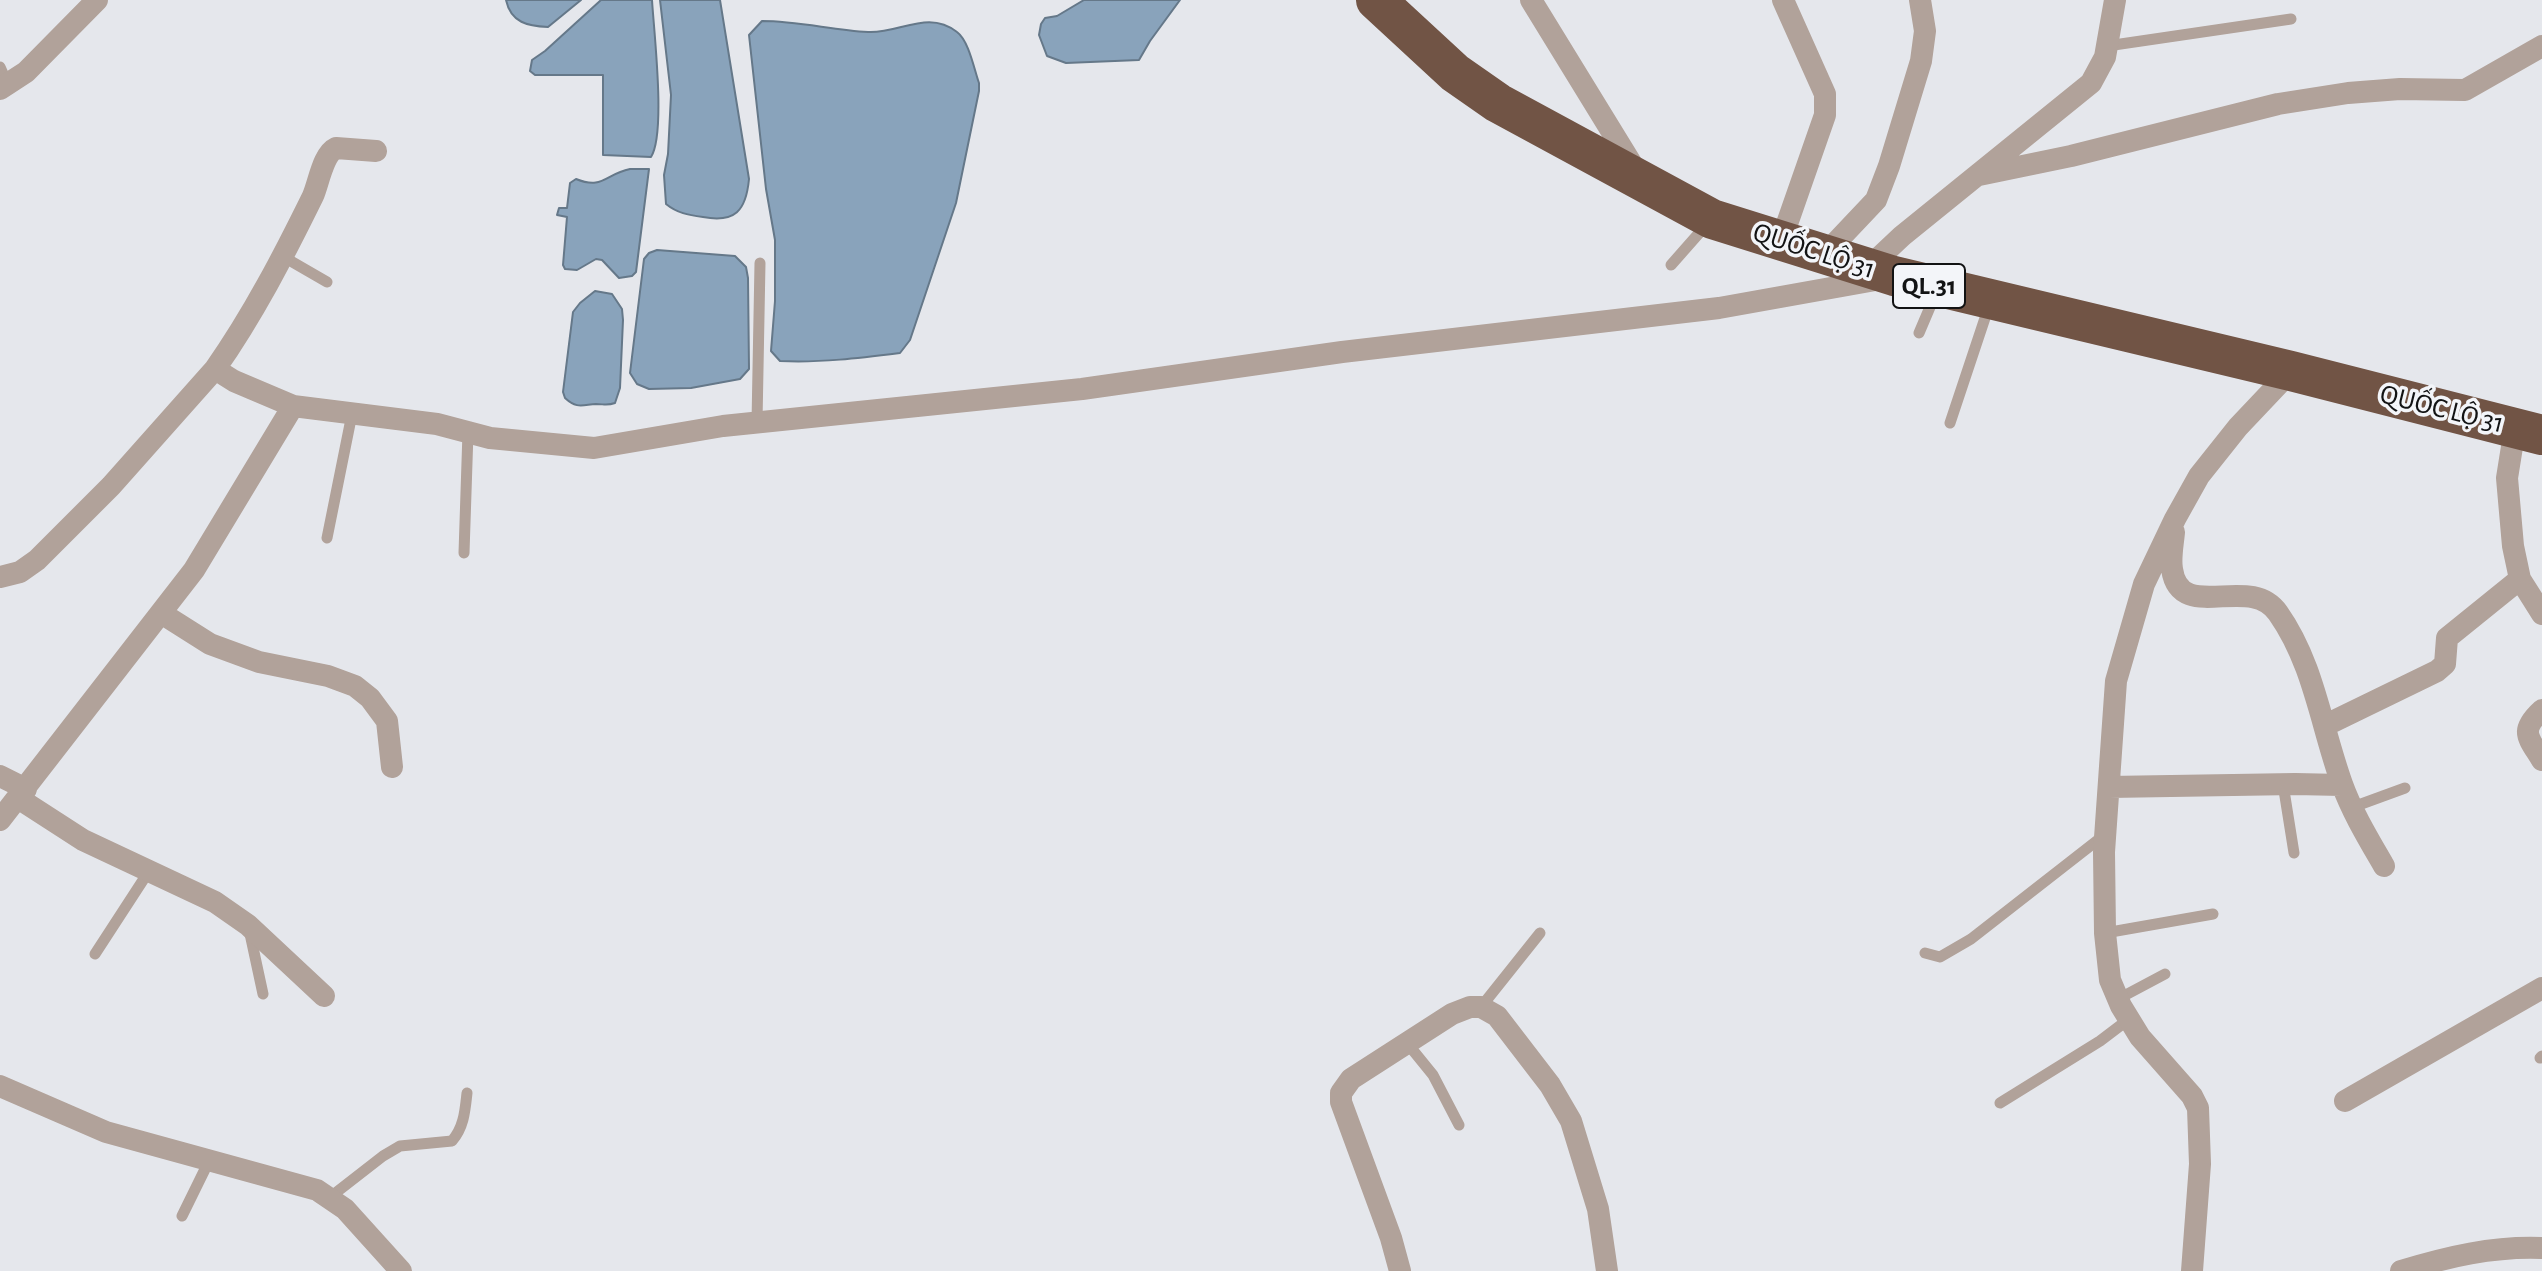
<!DOCTYPE html>
<html>
<head>
<meta charset="utf-8">
<style>
  body { margin:0 }
  canvas { display:block; background:#e5e7ec }
</style>
</head>
<body>
<canvas width="2542" height="1271"></canvas>
<script>
const ctx = document.querySelector('canvas').getContext('2d');
ctx.lineJoin = 'round';
function fill(path, color) { ctx.fillStyle = color; ctx.fill(path, 'evenodd'); }
function trace(path, color, width, dash) { ctx.strokeStyle = color; ctx.lineWidth = width; ctx.lineCap = dash ? 'butt' : 'round'; ctx.setLineDash(dash || []); ctx.stroke(path); }
function label(font, color, halo, rows, align = 'center') {
  ctx.font = font + ' "Alegreya Sans",sans-serif'; ctx.lineWidth = 7; ctx.setLineDash([]); ctx.textBaseline = 'middle'; ctx.strokeStyle = halo; ctx.fillStyle = color; for (const [text, x, y, turn = 0] of rows) {
    ctx.save(); ctx.translate(x, y); ctx.rotate((+turn || 0) * Math.PI / 180); ctx.textAlign = isNaN(turn) ? turn : align; if (halo) ctx.strokeText(text, 0, 0); ctx.fillText(text, 0, 0); ctx.restore();
  }
}
const water = new Path2D(`
  M 506,0 L 581,0 L 548,27 C 528,26 511,23 506,0 Z
  M 601,0 L 652,0 C 654,33 666,133 651,157 L 603,155 L 603,75 L 535,75 L 530,71 L 532,60 L 545,51 Z
  M 660,0 L 720,0 L 749,179 C 746,211 735,223 703,217 C 688,215 677,213 666,204 L 664,175 L 668,154 L 671,95 Z
  M 1084,0 L 1180,0 L 1150,41 L 1139,60 L 1066,63 L 1047,56 L 1039,35 L 1041,24 L 1045,18 L 1057,16 Z
  M 762,21 C 798,21 832,30 868,32 C 899,34 928,9 957,32 C 969,41 974,69 979,83 L 979,91 L 956,203 L 910,340 L 900,353 C 860,358 820,363 780,361 L 771,351 L 775,301 L 775,240 L 766,189 L 749,35 Z
  M 630,169 L 649,169 L 636,272 L 632,276 L 619,278 L 602,260 L 596,259 L 577,270 L 565,269 L 563,265 L 567,217 L 557,215 L 559,208 L 567,208 L 570,183 L 576,179 C 603,190 605,174 630,169 Z
  M 657,250 L 735,256 L 746,267 L 748,278 L 749,369 L 740,379 L 691,388 L 649,389 L 637,384 L 630,373 L 644,259 L 649,253 Z
  M 595,291 L 612,294 L 622,309 L 623,320 L 620,388 L 615,403 C 607,406 604,404 596,404 C 582,405 577,409 565,398 L 563,392 L 573,312 L 580,303 Z`);
fill(water, '#89a3bb');
trace(water, '#657889', 2);
trace(new Path2D(`
  M 2107,46 L 2291,19
  M 0,67 L 8,85
  M 282,256 L 327,282
  M 1671,265 L 1708,223
  M 1919,333 L 1936,293
  M 757,422 L 760,263
  M 1950,423 L 1989,306
  M 327,538 L 352,414
  M 464,553 L 468,432
  M 2283,784 L 2294,853
  M 2353,807 L 2405,788
  M 249,929 L 263,994
  M 2105,933 L 2213,914
  M 1925,953 L 1940,957 L 1971,939 L 2103,836
  M 95,954 L 149,871
  M 2118,999 L 2165,974
  M 1481,1007 L 1540,933
  M 1407,1043 L 1433,1075 L 1459,1125
  M 2540,1058 L 2542,1056
  M 2000,1103 L 2100,1041 L 2129,1019
  M 329,1198 L 383,1156 L 400,1146 L 452,1141 C 464,1127 465,1111 467,1093
  M 182,1216 L 210,1159`), '#b1a29a', 11);
trace(new Path2D(`
  M 1531,0 L 1636,171
  M 0,89 L 26,72 L 97,0
  M 376,151 L 336,148 C 323,154 319,182 313,196 C 284,255 253,315 215,369 L 234,381 L 293,406 L 437,424 L 490,438 L 594,448 L 723,426 L 1082,389 L 1342,352 L 1719,308 L 1881,279
  M 1979,175 L 2071,156 L 2278,104 L 2348,93 L 2400,89 L 2465,90 L 2542,46
  M 1781,241 L 1825,115 L 1825,94 L 1783,0
  M 1824,255 L 1876,200 L 1889,166 L 1921,61 L 1925,31 L 1920,0
  M 1868,268 L 1902,236 L 2091,83 L 2105,57 L 2115,0
  M 2515,428 L 2507,478 L 2513,546 L 2520,579 L 2542,614
  M 2174,532 C 2173,544 2170,558 2172,569 C 2180,625 2250,572 2278,613 C 2314,664 2321,726 2342,784 C 2352,812 2369,840 2384,866
  M 0,577 L 20,572 L 37,560 L 111,486 L 215,369
  M 161,613 L 210,644 L 259,662 L 328,676 L 355,686 L 370,698 L 387,721 L 392,767
  M 2542,710 C 2519,731 2528,737 2542,760
  M 2326,725 L 2437,671 L 2445,664 L 2447,638 L 2520,579
  M 0,776 L 26,789
  M 2109,787 L 2295,784 L 2342,785
  M 18,798 L 83,840 L 215,902 L 248,925 L 324,996
  M 0,820 L 194,570 L 293,406
  M 0,1086 L 106,1132 L 317,1190 L 345,1209 L 401,1271
  M 2345,1101 L 2542,988
  M 1400,1271 L 1391,1238 L 1341,1102 L 1341,1093 L 1351,1079 L 1452,1014 L 1470,1007 L 1481,1007 L 1497,1016 L 1550,1085 L 1571,1121 L 1598,1209 L 1607,1271
  M 2192,1271 L 2200,1164 L 2198,1108 L 2192,1096 L 2140,1037 L 2121,1006 L 2110,980 L 2105,933 L 2104,852 L 2116,681 L 2144,584 L 2175,519 L 2199,476 L 2238,427 L 2291,371
  M 2401,1271 C 2447,1257 2493,1246 2542,1248`), '#b1a29a', 22);
trace(new Path2D(`
  M 1376,0 L 1455,73 L 1498,103 L 1712,219 L 1894,276 L 2291,371 L 2542,435`), '#715445', 40);
for (const [x, y, w] of [
  [1929,286,72]
]) { const box = new Path2D(); box.roundRect(x - w / 2, y - 22, w, 44, 6); ctx.fillStyle = '#f3f5f9'; ctx.fill(box); trace(box, '#121314', 2); }
label('bold 26px', '#121314', null, [
  ["QL.31",1929,286]
]);
label('28px', '#121314', '#f3f5f9', [
  ["QUỐC LỘ 31",1814,251,18],
  ["QUỐC LỘ 31",2442,409,14]
]);
</script>
</body>
</html>
